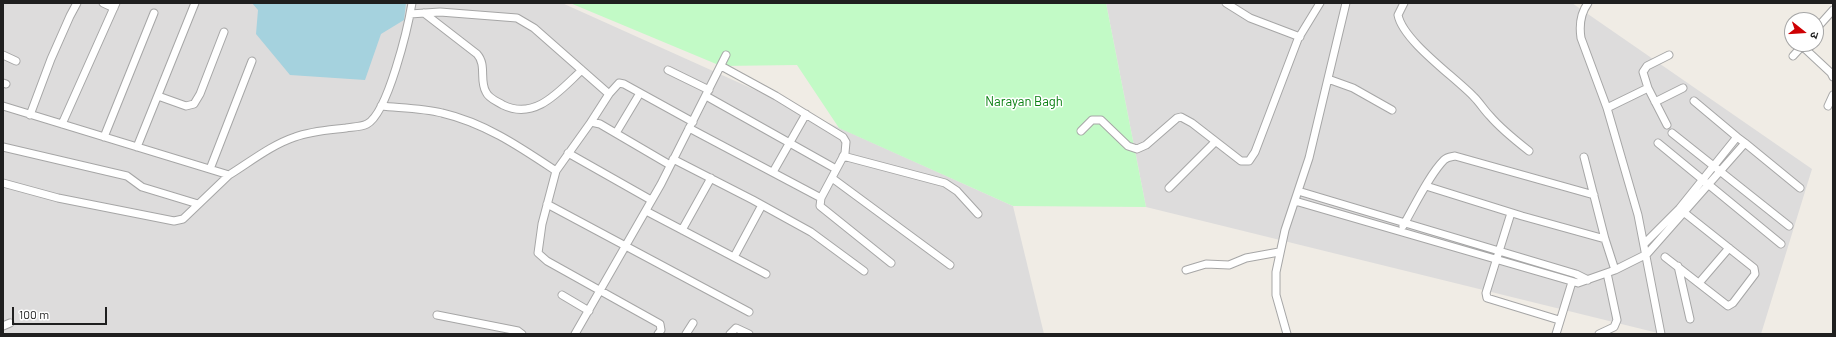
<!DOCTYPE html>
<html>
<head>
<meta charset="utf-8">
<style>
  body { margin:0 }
  #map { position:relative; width:1836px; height:337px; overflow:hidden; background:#f0ece5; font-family:Barlow,"Noto Sans Devanagari",sans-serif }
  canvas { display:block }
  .frame { position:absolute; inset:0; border:4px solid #1f1f1f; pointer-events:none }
  .north { position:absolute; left:1784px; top:12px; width:40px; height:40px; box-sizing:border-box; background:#fff; border:1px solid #a5a5a5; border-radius:50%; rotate:107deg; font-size:11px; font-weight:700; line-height:16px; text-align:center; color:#1f1f1f }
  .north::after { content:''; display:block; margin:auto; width:14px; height:18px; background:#ce0003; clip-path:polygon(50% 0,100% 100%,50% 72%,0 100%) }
  .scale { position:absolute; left:12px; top:307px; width:95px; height:18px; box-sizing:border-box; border:2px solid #1f1f1f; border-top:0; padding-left:5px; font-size:12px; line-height:14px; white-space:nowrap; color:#1f1f1f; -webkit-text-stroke:3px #fff; paint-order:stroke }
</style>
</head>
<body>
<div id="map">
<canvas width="1836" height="337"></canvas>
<div class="frame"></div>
<div class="north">उ</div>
<div class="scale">100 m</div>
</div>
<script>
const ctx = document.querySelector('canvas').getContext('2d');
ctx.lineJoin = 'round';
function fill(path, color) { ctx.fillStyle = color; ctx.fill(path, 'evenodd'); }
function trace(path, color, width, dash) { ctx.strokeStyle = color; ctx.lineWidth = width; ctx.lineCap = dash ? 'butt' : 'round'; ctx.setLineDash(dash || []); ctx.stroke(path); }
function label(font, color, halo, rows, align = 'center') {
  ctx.font = font + ' Barlow,sans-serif'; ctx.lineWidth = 3; ctx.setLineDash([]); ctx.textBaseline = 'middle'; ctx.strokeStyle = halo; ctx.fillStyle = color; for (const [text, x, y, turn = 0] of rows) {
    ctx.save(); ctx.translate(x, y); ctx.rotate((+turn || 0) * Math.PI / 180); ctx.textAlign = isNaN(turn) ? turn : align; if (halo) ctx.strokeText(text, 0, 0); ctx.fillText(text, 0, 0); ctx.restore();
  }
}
fill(new Path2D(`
  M 3,3 L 562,3 L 1013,206 L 1044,334 L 3,334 Z
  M 1106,3 L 1572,3 L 1812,169 L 1761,334 L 1662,334 L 1146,207 Z`), '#dddcdc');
fill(new Path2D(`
  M 570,3 L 1106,3 L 1146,207 L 1013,206 L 839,128 L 797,65 L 721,66 Z`), '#c2fac6');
fill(new Path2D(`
  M 252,3 L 406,3 L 404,20 L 381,34 L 365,80 L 290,75 L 256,34 L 258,10 Z`), '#a5d2de');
const street = new Path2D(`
  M 103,3 L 114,8
  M 1226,3 L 1250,18 L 1300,37
  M 1404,3 L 1398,15 C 1403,41 1455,77 1474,97 C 1480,103 1484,110 1490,116 C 1501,129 1515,140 1529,151
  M 1588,3 C 1580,14 1579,25 1581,38 L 1607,108 L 1638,215 L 1661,334
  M 424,13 L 477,54 C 487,65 479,80 486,92 C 489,99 497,101 503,105 C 536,121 560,90 582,70
  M 410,14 L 440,12 L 517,18 L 534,28 L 609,94
  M 1816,29 L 1833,10
  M 1802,46 L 1831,73 L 1833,77
  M 3,55 L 16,61
  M 1793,56 L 1804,44
  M 721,66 L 776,96 L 843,137 L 846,142 L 845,153 L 821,198 L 820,206 L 891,263
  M 668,70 L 709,90
  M 1328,79 L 1353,88 L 1392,110
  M 3,83 L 6,84
  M 158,96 L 186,106 L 194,104 L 200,94 L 224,32
  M 706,96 L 836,169
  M 1694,101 L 1737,137
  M 1655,102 L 1683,88
  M 3,106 L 229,175 C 250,162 271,145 295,137 C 311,131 329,130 346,128 C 352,127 361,127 367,124 C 388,113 408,27 412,3
  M 381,106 C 401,108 423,108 442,113 C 485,123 520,147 556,171
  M 1828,106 L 1833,95
  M 1607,108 L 1648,88
  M 30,115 L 51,59 L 70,16 L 77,3
  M 591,122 L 609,94 L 619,83 L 624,84 L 693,122
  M 62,124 L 116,3
  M 1667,125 L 1648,88 L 1643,72 L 1647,66 L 1669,55
  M 689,128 L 821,198
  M 1081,131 L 1092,120 L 1101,120 L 1128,146 L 1137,149 L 1146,145 L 1177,118 L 1181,117 L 1192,123 L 1241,161 L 1249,161 L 1255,152 L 1298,39 L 1320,3
  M 616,133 L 640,93
  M 1672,133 L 1789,226
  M 104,137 L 154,13
  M 1658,143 L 1781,244
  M 1745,143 L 1800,188
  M 3,147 L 127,176 L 142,187 L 198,204
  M 137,147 L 195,3
  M 568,153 L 651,200
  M 843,156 L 945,183 L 957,191 L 978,214
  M 1584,157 L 1605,239 L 1615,270
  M 673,159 L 753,200 L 811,232 L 864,271
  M 210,169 L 252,61
  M 773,172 L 806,114
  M 832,178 L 950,265
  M 3,183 L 58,198 L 174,221 L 183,219 L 229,175
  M 1426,186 L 1522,216 L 1605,239
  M 1169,188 L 1215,142
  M 1298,191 L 1576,274 L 1588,280
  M 1295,201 L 1578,283 L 1615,270 L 1647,254 L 1745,143 L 1737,137 L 1679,209 L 1644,244
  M 547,204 L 749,312
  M 646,211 L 766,274
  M 1511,213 L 1486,293 L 1487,298 L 1559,320
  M 1403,226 C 1414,207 1429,175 1444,160 C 1447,157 1450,157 1455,156 L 1594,195
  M 682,230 L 711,178
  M 734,257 L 762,205
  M 1665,257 L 1728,306 L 1733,303 L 1755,274 L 1754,268 L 1681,210
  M 1678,266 L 1690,319
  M 1186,270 L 1206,264 L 1229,265 L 1246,258 L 1279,252
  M 1699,283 L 1729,248
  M 562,295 L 589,311
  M 437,315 L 518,331 L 522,334
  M 3,326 L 10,323
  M 575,334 L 661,184 L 726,55
  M 658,334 L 661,330 L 660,324 L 547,261 L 538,253 L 542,224 L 556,171 L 591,122 L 600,124 L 670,165
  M 686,334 L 693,323
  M 730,334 L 736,328 L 749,334
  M 1287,334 L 1276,295 L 1276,272 L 1285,230 L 1309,158 L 1346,3
  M 1556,334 L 1572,282
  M 1599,334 L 1614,327 L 1617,320 L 1607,273`);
trace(street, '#a6a6a6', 9);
trace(street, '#fff', 7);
label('13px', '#0a8012', '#fff', [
  ["Narayan Bagh",1024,102]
]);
</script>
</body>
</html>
